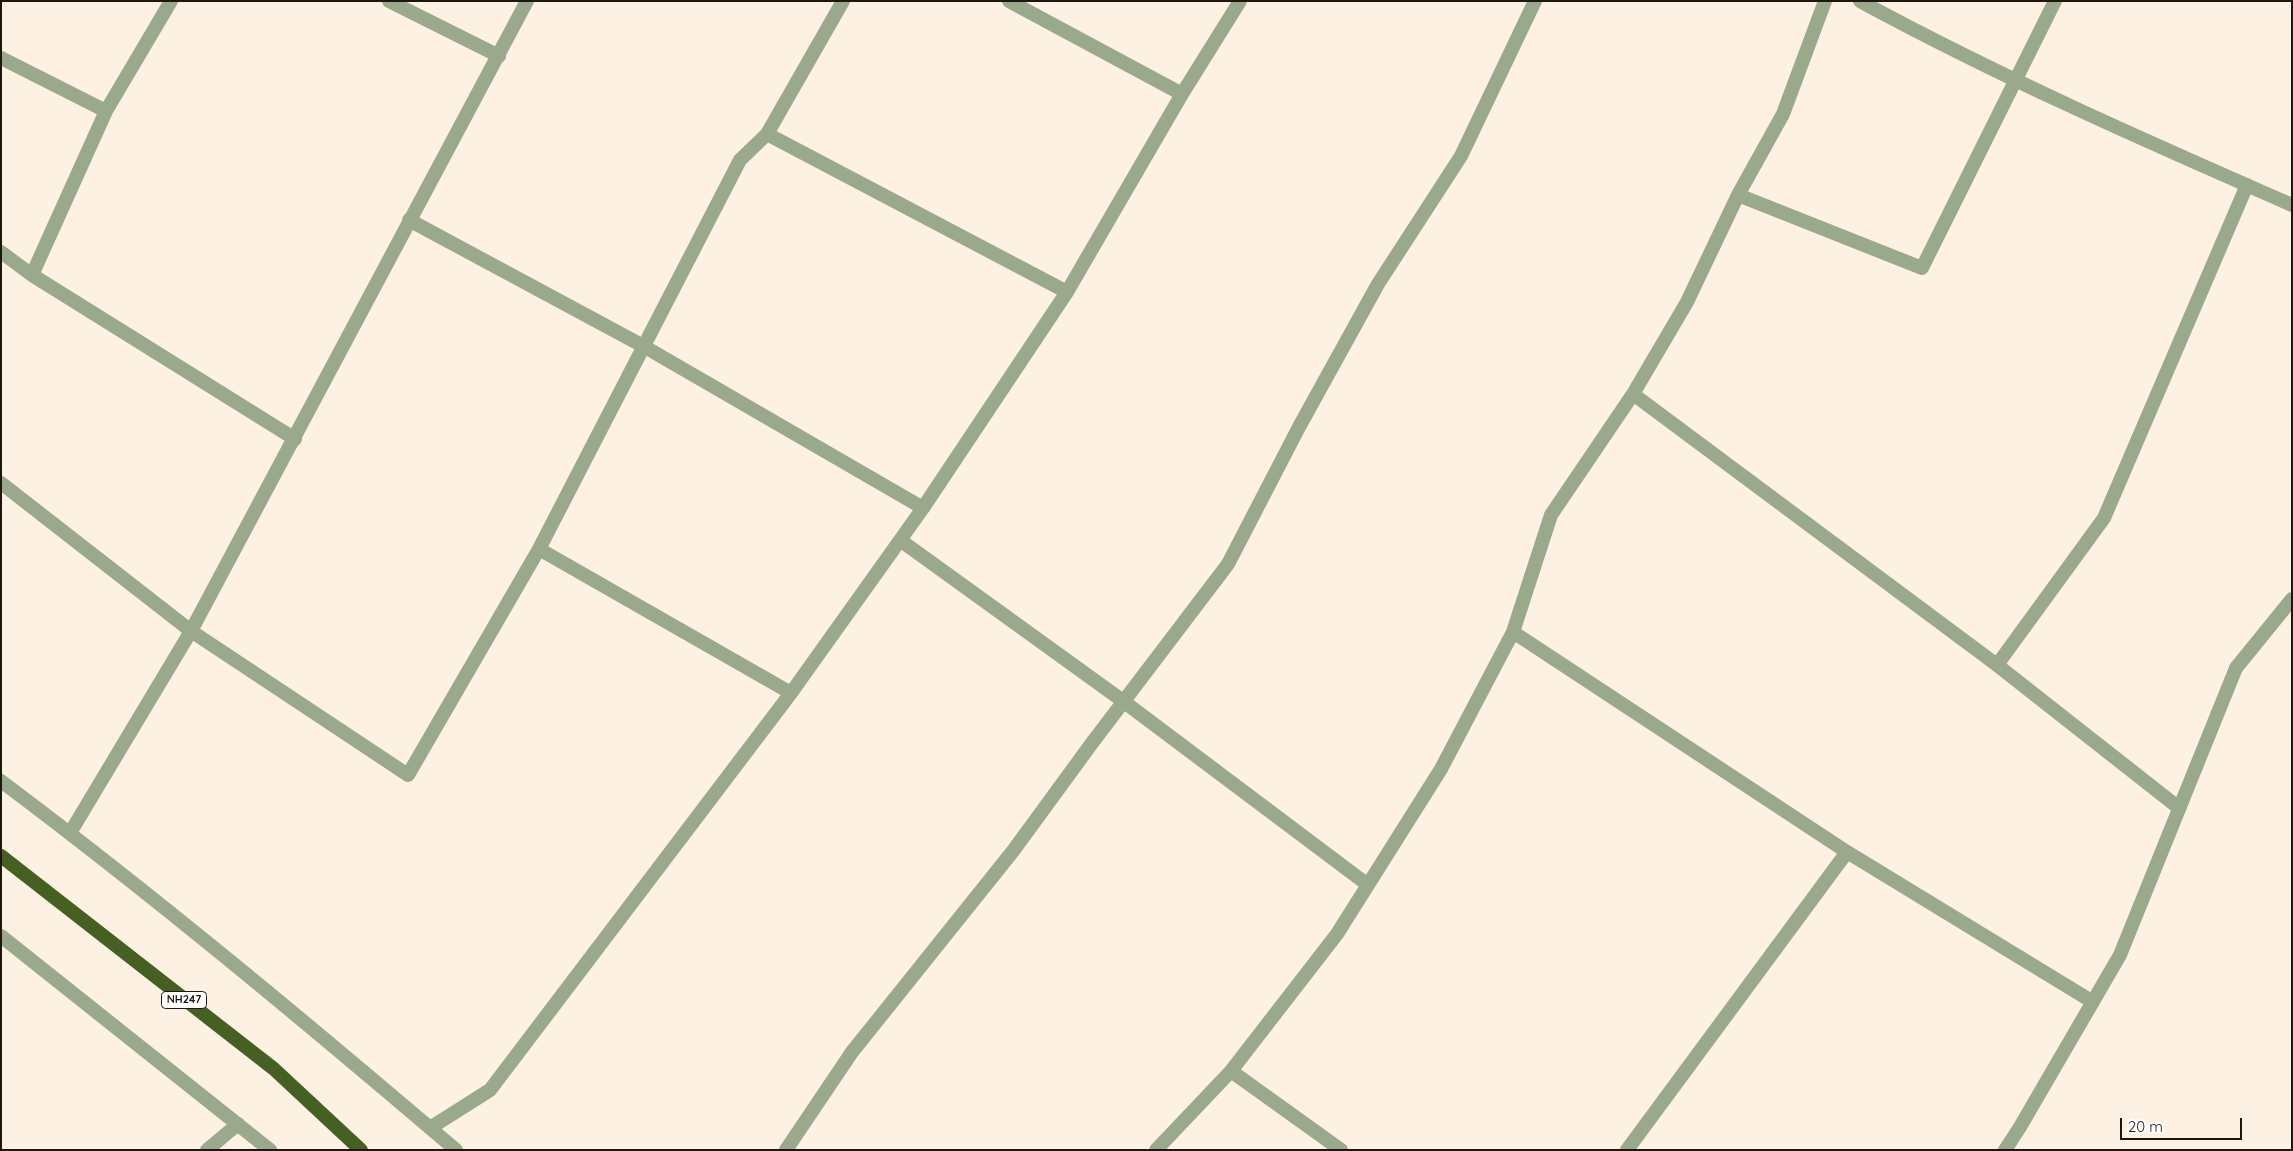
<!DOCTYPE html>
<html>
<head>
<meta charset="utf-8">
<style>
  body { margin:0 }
  #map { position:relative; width:2293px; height:1151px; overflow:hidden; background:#fdf1e4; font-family:Quicksand,sans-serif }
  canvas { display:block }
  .frame { position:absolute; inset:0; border:2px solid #1e1710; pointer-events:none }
  .scale { position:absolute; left:2120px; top:1118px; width:122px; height:22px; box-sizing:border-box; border:2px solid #1e1710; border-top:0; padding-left:6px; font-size:15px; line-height:18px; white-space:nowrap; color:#1e1710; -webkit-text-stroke:4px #fff; paint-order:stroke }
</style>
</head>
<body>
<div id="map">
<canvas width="2293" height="1151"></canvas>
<div class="frame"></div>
<div class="scale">20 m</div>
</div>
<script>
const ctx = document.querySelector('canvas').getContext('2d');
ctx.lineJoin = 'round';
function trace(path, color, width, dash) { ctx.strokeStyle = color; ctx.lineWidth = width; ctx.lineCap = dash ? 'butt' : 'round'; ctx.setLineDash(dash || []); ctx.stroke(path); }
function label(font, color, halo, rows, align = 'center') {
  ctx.font = font + ' Quicksand,sans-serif'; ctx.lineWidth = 4; ctx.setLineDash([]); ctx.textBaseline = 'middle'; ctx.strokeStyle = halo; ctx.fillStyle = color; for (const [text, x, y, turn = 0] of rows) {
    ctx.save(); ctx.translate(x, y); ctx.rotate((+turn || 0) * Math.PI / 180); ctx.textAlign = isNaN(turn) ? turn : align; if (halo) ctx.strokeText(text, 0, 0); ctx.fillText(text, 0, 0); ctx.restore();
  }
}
trace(new Path2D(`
  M 389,1 L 499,56
  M 1009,1 L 1182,94
  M 1860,1 C 2000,77 2146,141 2292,205
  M 1,58 L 106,111
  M 767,134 L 1067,292
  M 1738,195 L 1922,268 L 2055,1
  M 409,220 L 645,347 L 923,508
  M 1,252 L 32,275 L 295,439
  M 32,275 L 106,111 L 171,1
  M 1633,394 L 1997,665 L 2179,808
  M 1,483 L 191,631 L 408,775 L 539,549 L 740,160 L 767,134 L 843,1
  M 900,540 L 1123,701 L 1368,885
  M 539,549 L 791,693
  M 1513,632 L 1847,852 L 2093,1002
  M 1997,665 L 2104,518 L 2247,185
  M 70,833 L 191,631 L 527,1
  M 1231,1071 L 1341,1150
  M 430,1128 L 490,1090 L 791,693 L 923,508 L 1067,292 L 1182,94 L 1240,1
  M 207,1150 L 238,1124
  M 786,1150 L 852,1052 L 1013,851 L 1092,743 L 1228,564 L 1299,427 L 1378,284 L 1461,156 L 1535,1
  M 1156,1150 L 1231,1071 L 1337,934 L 1441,769 L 1513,632 L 1551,515 L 1633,394 L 1687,302 L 1738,195 L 1783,114 L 1825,1
  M 1627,1150 L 1847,852
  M 2005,1150 L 2020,1127 L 2120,955 L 2236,668 L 2292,599`), '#9aa98c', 14);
trace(new Path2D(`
  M 1,781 C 157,898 308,1024 456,1150
  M 1,936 L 270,1150`), '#9aa98c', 14);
trace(new Path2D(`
  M 1,856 L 274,1069 L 361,1150`), '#465f22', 14);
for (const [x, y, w] of [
  [184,1000,45]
]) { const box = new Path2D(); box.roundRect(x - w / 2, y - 8.5, w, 17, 4); ctx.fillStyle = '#fff'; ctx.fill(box); trace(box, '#1e1710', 1); }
label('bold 11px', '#1e1710', null, [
  ["NH247",184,1000]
]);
</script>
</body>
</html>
